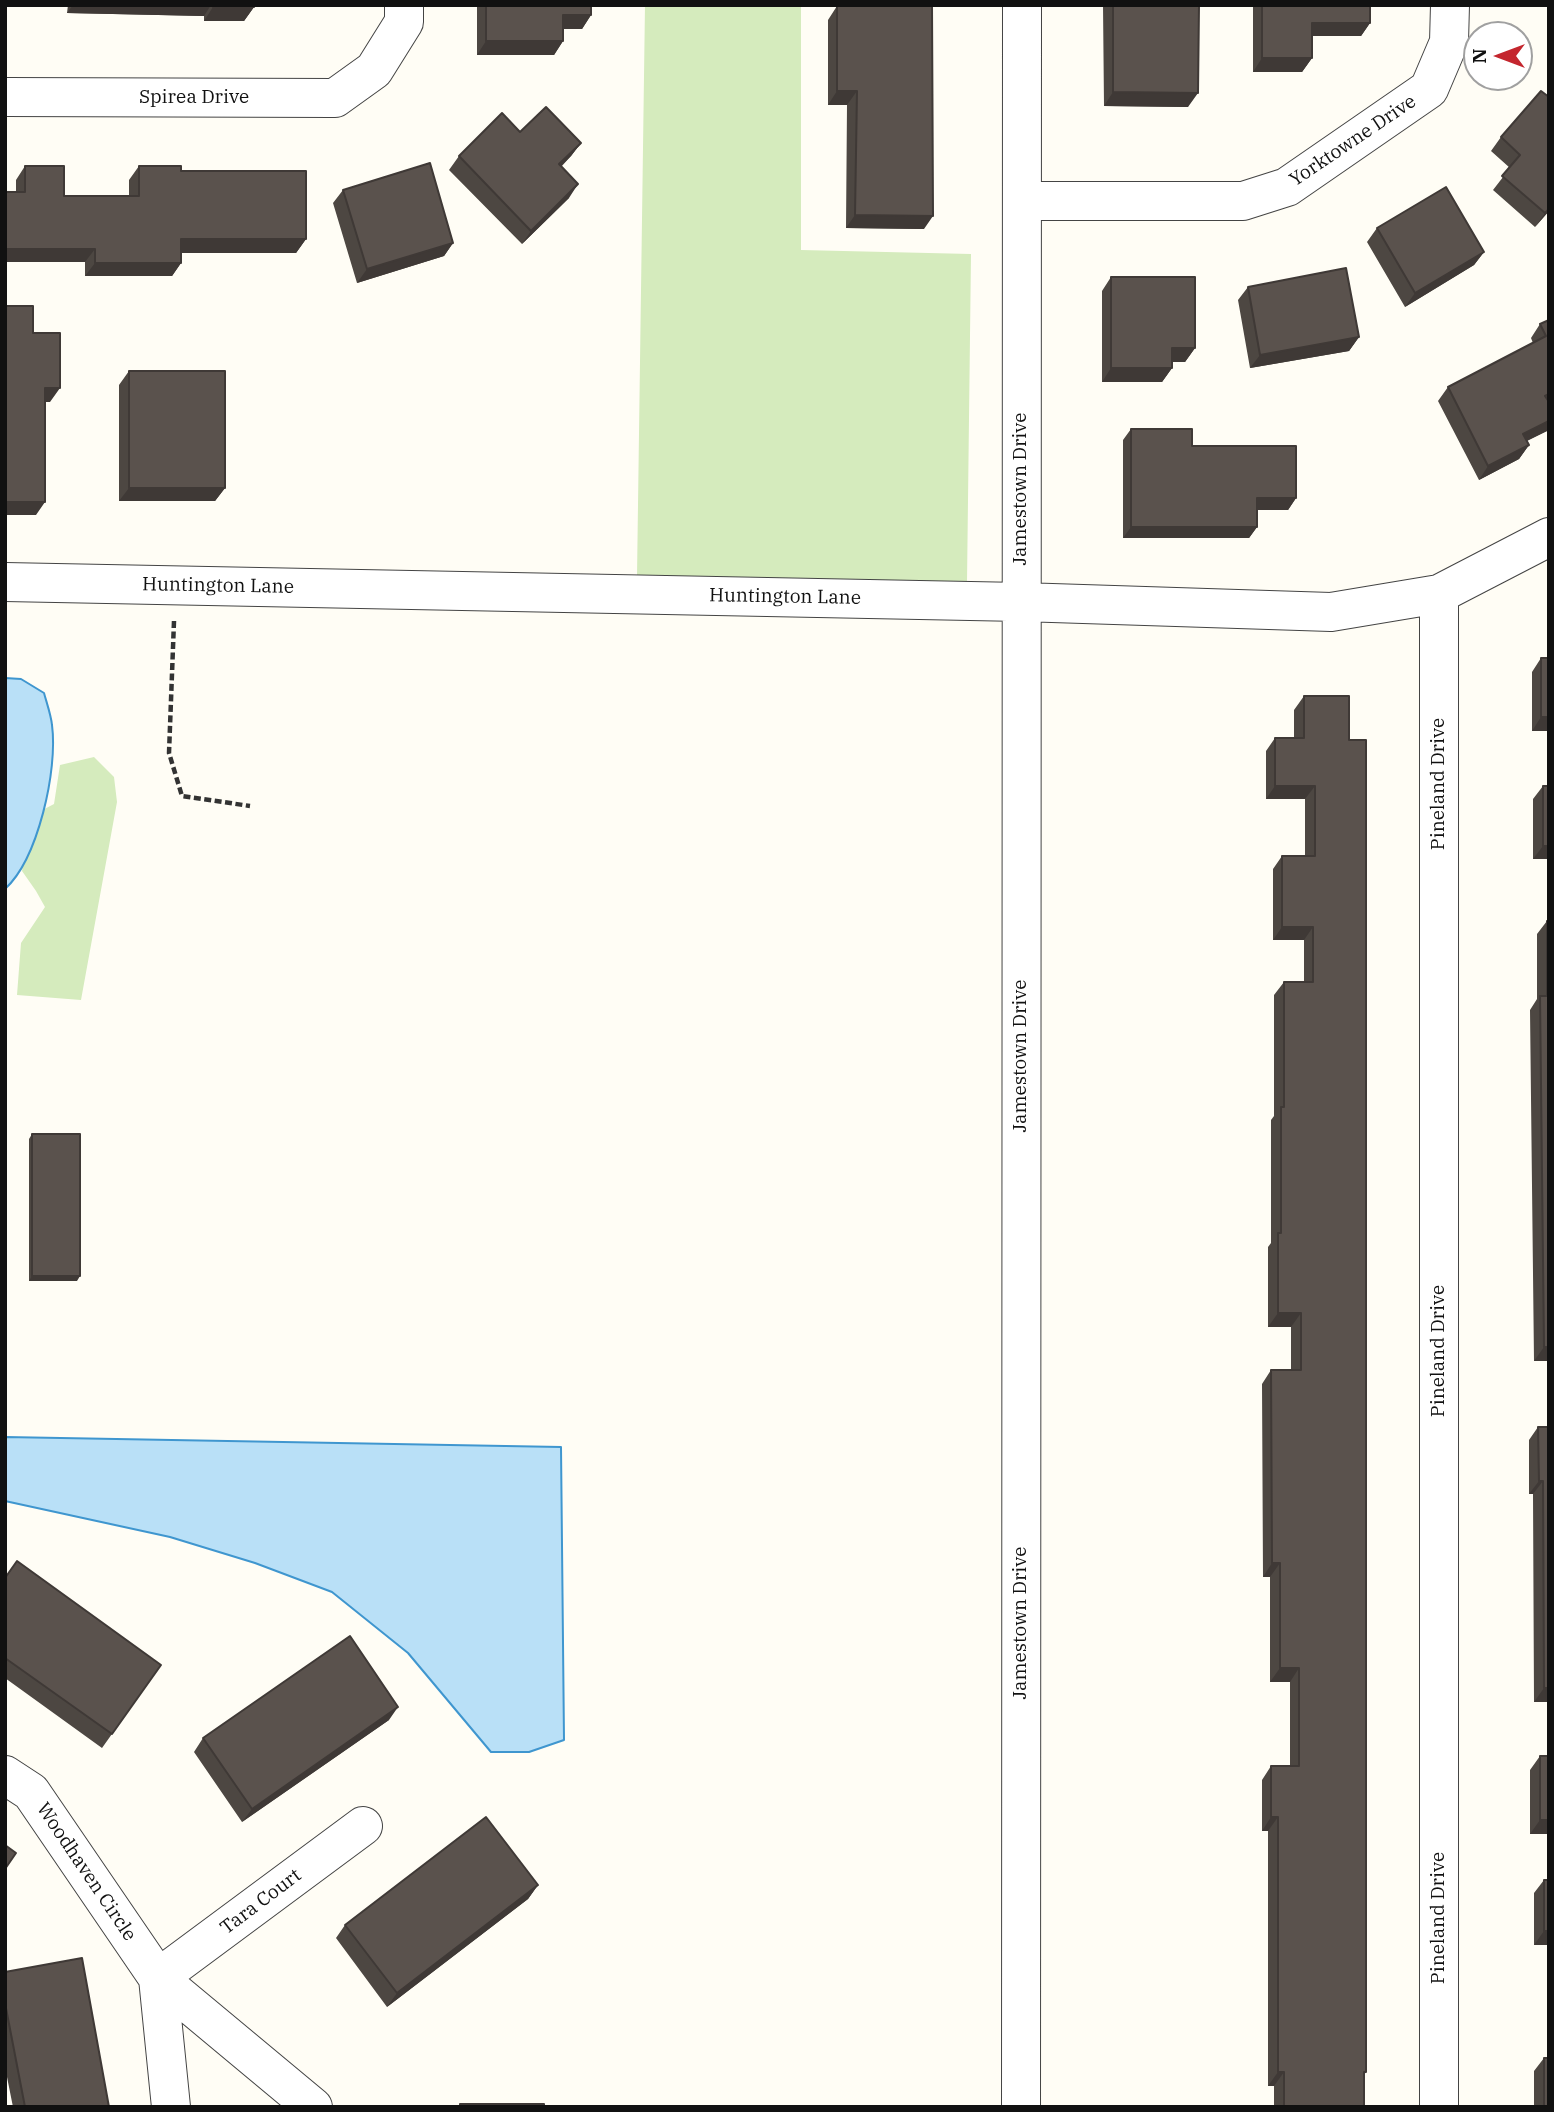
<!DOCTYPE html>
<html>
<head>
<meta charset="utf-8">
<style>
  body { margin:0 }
  #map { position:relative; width:1554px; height:2112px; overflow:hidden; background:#fffdf5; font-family:"IBM Plex Serif",serif }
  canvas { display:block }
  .frame { position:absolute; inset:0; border:7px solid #111; pointer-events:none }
  .north { position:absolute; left:1463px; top:21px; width:70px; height:70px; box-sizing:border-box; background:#fff; border:2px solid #a0a0a0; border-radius:50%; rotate:270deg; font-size:19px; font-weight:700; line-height:28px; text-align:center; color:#111 }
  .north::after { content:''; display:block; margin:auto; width:24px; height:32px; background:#c4262e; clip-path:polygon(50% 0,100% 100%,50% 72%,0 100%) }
</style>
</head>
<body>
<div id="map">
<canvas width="1554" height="2112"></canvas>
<div class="frame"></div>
<div class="north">N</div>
</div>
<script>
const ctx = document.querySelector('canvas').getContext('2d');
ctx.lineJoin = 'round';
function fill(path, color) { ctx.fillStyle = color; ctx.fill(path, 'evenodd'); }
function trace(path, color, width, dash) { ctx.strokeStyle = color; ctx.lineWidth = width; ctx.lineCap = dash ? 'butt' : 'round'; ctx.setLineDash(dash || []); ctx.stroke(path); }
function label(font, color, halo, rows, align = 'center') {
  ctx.font = font + ' "IBM Plex Serif",serif'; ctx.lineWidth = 7; ctx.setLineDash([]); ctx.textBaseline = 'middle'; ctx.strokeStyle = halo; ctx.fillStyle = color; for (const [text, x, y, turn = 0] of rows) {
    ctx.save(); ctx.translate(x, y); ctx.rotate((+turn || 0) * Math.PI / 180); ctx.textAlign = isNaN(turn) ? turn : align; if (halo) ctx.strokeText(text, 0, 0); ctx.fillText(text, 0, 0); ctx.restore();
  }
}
fill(new Path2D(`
  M 645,5 L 801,5 L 801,250 L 971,254 L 967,582 L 637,576 Z
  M 94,757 L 114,777 L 117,802 L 81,1000 L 17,995 L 21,943 L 45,907 L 36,891 L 22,871 L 31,816 L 54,804 L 60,765 Z`), '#d5ebbd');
const water = new Path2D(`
  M 5,678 L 21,679 L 44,693 C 47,704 51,715 52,725 C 58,770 38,859 5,889 Z
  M 5,1437 L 561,1447 L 564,1740 L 529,1752 L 491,1752 L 408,1653 L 332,1592 L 255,1563 L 170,1537 L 5,1501 Z`);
fill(water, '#b9e0f7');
trace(water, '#3f96cf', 2);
const minor = new Path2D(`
  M 5,97 L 335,98 L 374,70 L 404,22 L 404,5
  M 1022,201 L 1243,201 L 1287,187 L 1429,89 L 1449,42 L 1450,5
  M 5,582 L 1021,602 L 1331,612 L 1439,594 L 1549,537
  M 5,1775 L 31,1792 L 158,1978 L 313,2107
  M 158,1978 L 363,1826
  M 158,1978 L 171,2107
  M 1021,2107 L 1022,5
  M 1439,2107 L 1439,594`);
trace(minor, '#444', 40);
trace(new Path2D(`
  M 174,621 L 169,753 L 182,796 L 250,806`), '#333', 4.5, [7, 3.5]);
trace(minor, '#fff', 38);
fill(new Path2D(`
  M 68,5 L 254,5 L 254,7 L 244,21 L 204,21 L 204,16 L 67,13 Z
  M 477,5 L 591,5 L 591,15 L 582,29 L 563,29 L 563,41 L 554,55 L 477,55 Z
  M 853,5 L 932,5 L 924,229 L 846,228 L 847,105 L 828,105 L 828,20 L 837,6 Z
  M 1103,5 L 1199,5 L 1188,107 L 1104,106 Z
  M 1253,5 L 1370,5 L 1370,23 L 1361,36 L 1312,36 L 1312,58 L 1302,72 L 1253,72 Z
  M 1549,97 L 1549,211 L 1535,227 L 1493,190 L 1510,168 L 1491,151 L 1501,137 Z
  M 520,132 L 581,143 L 571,156 L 561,167 L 569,198 L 522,244 L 449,170 L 459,156 Z
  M 25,166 L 64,196 L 129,196 L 129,180 L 139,166 L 181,171 L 306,239 L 296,253 L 181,253 L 181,263 L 172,276 L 85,276 L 85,262 L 5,262 L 16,192 L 16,180 Z
  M 343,190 L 453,243 L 444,256 L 357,283 L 333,203 Z
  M 1377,228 L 1484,252 L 1474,265 L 1405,307 L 1367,242 Z
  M 1111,277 L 1195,348 L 1185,362 L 1172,362 L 1172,368 L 1162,382 L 1102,382 L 1102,291 Z
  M 1248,287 L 1359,337 L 1349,351 L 1250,368 L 1238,300 Z
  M 1549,320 L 1547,431 L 1526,441 L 1529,445 L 1519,459 L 1479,480 L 1438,401 L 1448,387 L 1533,343 L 1531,338 L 1540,324 Z
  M 129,371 L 225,488 L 215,501 L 119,501 L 119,385 Z
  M 1131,429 L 1192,446 L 1296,498 L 1288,510 L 1257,510 L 1257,527 L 1249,538 L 1123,538 L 1123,440 Z
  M 1541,658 L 1549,731 L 1532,731 L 1532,672 Z
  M 1304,696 L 1349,740 L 1366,2072 L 1364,2075 L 1364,2107 L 1274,2107 L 1274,2086 L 1268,2086 L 1268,1831 L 1262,1831 L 1262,1780 L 1271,1766 L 1290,1766 L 1290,1682 L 1270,1682 L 1270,1577 L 1263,1577 L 1262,1384 L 1271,1370 L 1291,1370 L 1291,1327 L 1268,1327 L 1268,1247 L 1271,1243 L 1271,1120 L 1274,1116 L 1274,995 L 1284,982 L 1304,982 L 1304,940 L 1273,940 L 1273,869 L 1282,856 L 1305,856 L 1305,799 L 1266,799 L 1266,751 L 1275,738 L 1294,738 L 1294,710 Z
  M 1543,786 L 1549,859 L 1533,859 L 1533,799 Z
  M 1547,921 L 1549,1361 L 1534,1361 L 1530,1010 L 1537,999 L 1537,934 Z
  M 32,1134 L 77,1281 L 29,1281 L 29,1139 Z
  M 1538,1427 L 1549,1427 L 1549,1702 L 1534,1702 L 1533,1494 L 1529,1494 L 1529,1440 Z
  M 5,1578 L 161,1665 L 102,1748 L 5,1678 Z
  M 389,1720 L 242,1822 L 194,1752 L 203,1738 Z
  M 1540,1756 L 1549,1834 L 1530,1834 L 1530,1770 Z
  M 1544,1880 L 1549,1945 L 1534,1945 L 1534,1893 Z
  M 538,1885 L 528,1899 L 387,2007 L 336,1938 L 345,1925 Z
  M 5,1972 L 109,2107 L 13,2107 L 5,2067 Z
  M 1544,2058 L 1549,2107 L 1534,2107 L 1534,2071 Z`), '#4d4742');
fill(new Path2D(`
  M 73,5 L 211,5 L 204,16 L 67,13 Z
  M 213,7 L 254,7 L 244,21 L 204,21 Z
  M 563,15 L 591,15 L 582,29 L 554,29 Z
  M 1312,23 L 1370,23 L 1361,36 L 1302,36 Z
  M 486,41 L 563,41 L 554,55 L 477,55 Z
  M 1262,58 L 1312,58 L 1302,72 L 1253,72 Z
  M 837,91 L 857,91 L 847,105 L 828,105 Z
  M 1113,92 L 1198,93 L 1188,107 L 1104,106 Z
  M 581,143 L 571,156 L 549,178 L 559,164 Z
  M 578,184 L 569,198 L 522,244 L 531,231 Z
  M 1549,209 L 1549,211 L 1535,227 L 1545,213 Z
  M 855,215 L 933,216 L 924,229 L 846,228 Z
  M 181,239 L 306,239 L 296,253 L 172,253 Z
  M 453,243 L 444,256 L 357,283 L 367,269 Z
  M 5,249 L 95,249 L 85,262 L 5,262 Z
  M 1484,252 L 1474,265 L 1405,307 L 1415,293 Z
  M 95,263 L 181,263 L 172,276 L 85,276 Z
  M 1359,337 L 1349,351 L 1250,368 L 1260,355 Z
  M 1172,348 L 1195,348 L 1185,362 L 1162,362 Z
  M 1111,368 L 1172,368 L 1162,382 L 1102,382 Z
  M 45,388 L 60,388 L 50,402 L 36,402 Z
  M 1549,421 L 1549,428 L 1547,431 L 1513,448 L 1523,434 Z
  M 1529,445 L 1519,459 L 1479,480 L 1488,466 Z
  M 129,488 L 225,488 L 215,501 L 119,501 Z
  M 1257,498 L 1296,498 L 1288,510 L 1249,510 Z
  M 5,502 L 45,502 L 36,515 L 5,515 Z
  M 1131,527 L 1257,527 L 1249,538 L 1123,538 Z
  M 1541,717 L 1549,717 L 1549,731 L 1532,731 Z
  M 1275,786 L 1315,786 L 1305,799 L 1266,799 Z
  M 1543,846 L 1549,846 L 1549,859 L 1533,859 Z
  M 1282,927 L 1313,927 L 1304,940 L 1273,940 Z
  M 32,1276 L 80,1276 L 77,1281 L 29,1281 Z
  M 1278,1313 L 1301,1313 L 1291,1327 L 1268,1327 Z
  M 1544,1347 L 1549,1347 L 1549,1361 L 1534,1361 Z
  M 1539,1481 L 1543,1481 L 1533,1494 L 1529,1494 Z
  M 1272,1563 L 1280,1563 L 1270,1577 L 1263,1577 Z
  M 1280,1668 L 1299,1668 L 1290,1682 L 1270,1682 Z
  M 1544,1688 L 1549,1688 L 1549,1702 L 1534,1702 Z
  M 398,1707 L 389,1720 L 242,1822 L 252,1809 Z
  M 1271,1817 L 1278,1817 L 1268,1831 L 1262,1831 Z
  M 1540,1820 L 1549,1820 L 1549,1834 L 1530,1834 Z
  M 538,1885 L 528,1899 L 387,2007 L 397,1993 Z
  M 1544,1931 L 1549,1931 L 1549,1945 L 1534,1945 Z
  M 1278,2072 L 1284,2072 L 1274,2086 L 1268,2086 Z`), '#3f3936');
const building = new Path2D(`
  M 213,5 L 254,5 L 254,7 L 213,7 Z
  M 486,5 L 591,5 L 591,15 L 563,15 L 563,41 L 486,41 Z
  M 862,5 L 932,5 L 933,216 L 855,215 L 857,91 L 837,91 L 837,6 Z
  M 1113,5 L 1199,5 L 1198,93 L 1113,92 Z
  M 1262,5 L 1370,5 L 1370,23 L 1312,23 L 1312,58 L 1262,58 Z
  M 1541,91 L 1549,97 L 1549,209 L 1545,213 L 1502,176 L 1520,155 L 1501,137 Z
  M 546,107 L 581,143 L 559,164 L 578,184 L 531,231 L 459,156 L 502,113 L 520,132 Z
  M 430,163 L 453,243 L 367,269 L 343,190 Z
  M 25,166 L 64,166 L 64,196 L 139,196 L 139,166 L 181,166 L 181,171 L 306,171 L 306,239 L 181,239 L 181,263 L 95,263 L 95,249 L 5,249 L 5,192 L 25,192 Z
  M 1446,187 L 1484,252 L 1415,293 L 1377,228 Z
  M 1346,268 L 1359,337 L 1260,355 L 1248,287 Z
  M 1111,277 L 1195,277 L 1195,348 L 1172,348 L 1172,368 L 1111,368 Z
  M 5,306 L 33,306 L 33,333 L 60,333 L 60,388 L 45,388 L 45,502 L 5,502 Z
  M 1549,320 L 1549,394 L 1545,396 L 1549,402 L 1549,421 L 1523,434 L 1529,445 L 1488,466 L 1448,387 L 1546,336 L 1540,324 Z
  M 129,371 L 225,371 L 225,488 L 129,488 Z
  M 1131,429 L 1192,429 L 1192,446 L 1296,446 L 1296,498 L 1257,498 L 1257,527 L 1131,527 Z
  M 1541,658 L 1549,658 L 1549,717 L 1541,717 Z
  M 1304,696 L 1349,696 L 1349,740 L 1366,740 L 1366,2072 L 1364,2072 L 1364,2107 L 1284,2107 L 1284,2072 L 1278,2072 L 1278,1817 L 1271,1817 L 1271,1766 L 1299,1766 L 1299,1668 L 1280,1668 L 1280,1563 L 1272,1563 L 1271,1370 L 1301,1370 L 1301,1313 L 1278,1313 L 1278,1233 L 1281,1233 L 1281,1107 L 1284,1107 L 1284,982 L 1313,982 L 1313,927 L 1282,927 L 1282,856 L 1315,856 L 1315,786 L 1275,786 L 1275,738 L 1304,738 Z
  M 1543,786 L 1549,786 L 1549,846 L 1543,846 Z
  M 1547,921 L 1549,921 L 1549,1347 L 1544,1347 L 1540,996 L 1547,996 Z
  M 32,1134 L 80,1134 L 80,1276 L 32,1276 Z
  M 1538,1427 L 1549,1427 L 1549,1688 L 1544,1688 L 1543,1481 L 1539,1481 Z
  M 17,1561 L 161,1665 L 112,1734 L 5,1658 L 5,1578 Z
  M 350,1636 L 398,1707 L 252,1809 L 203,1738 Z
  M 1540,1756 L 1549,1756 L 1549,1820 L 1540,1820 Z
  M 486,1817 L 538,1885 L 397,1993 L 345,1925 Z
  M 5,1845 L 16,1853 L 5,1869 Z
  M 1544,1880 L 1549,1880 L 1549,1931 L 1544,1931 Z
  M 82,1958 L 109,2107 L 25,2107 L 5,2003 L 5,1972 Z
  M 1544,2058 L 1549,2058 L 1549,2107 L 1544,2107 Z
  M 460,2104 L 544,2104 L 544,2107 L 460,2107 Z`);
fill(building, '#5a524d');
trace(building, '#3f3936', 2);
label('19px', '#111', '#fff', [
  ["Spirea Drive",194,98],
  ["Yorktowne Drive",1353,141,-34],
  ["Jamestown Drive",1021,489,-90],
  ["Huntington Lane",218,586,1],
  ["Huntington Lane",785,597,1],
  ["Pineland Drive",1439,784,-90],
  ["Jamestown Drive",1021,1056,-90],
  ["Pineland Drive",1439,1351,-90],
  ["Jamestown Drive",1021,1623,-90],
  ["Woodhaven Circle",86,1872,56],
  ["Tara Court",261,1902,-37],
  ["Pineland Drive",1439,1918,-90]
]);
</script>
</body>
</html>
